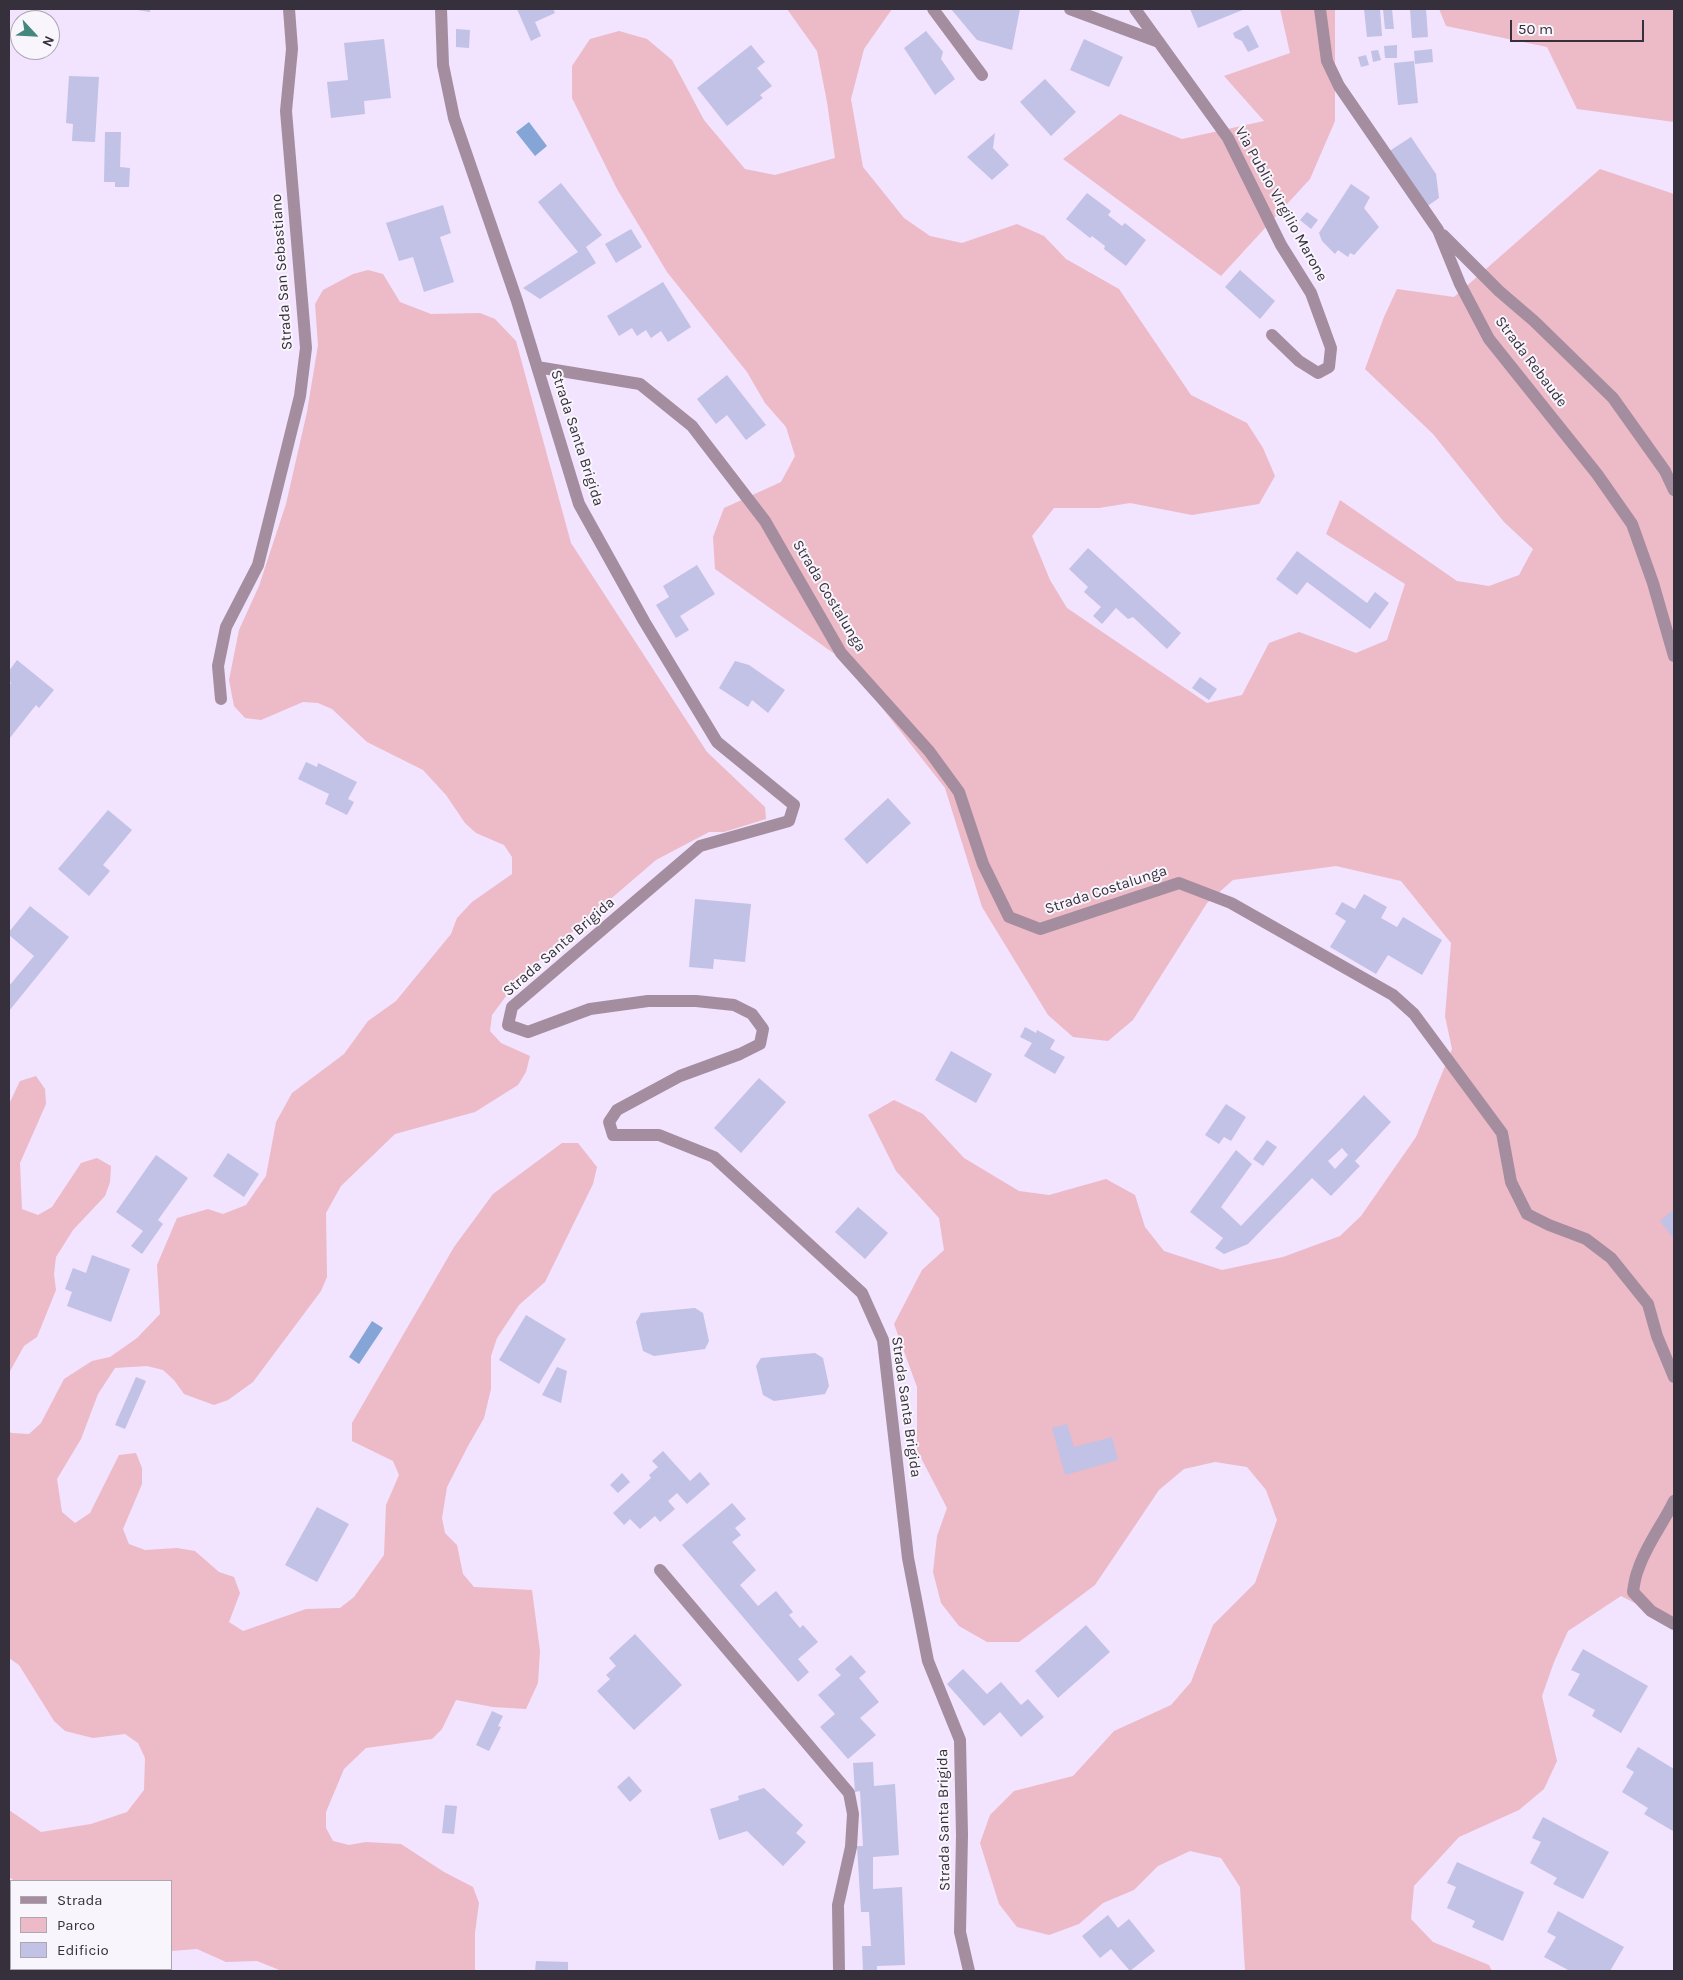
<!DOCTYPE html>
<html>
<head>
<meta charset="utf-8">
<style>
  body { margin:0 }
  #map { position:relative; width:1683px; height:1980px; overflow:hidden; background:#f2e3fe; font-family:Karla,sans-serif }
  canvas { display:block }
  .frame { position:absolute; inset:0; border:10px solid #362f3c; pointer-events:none }
  .legend { position:absolute; left:10px; top:1880px; width:162px; height:90px; box-sizing:border-box; background:#f9f5fc; border:1px solid #aba6af; margin:0; padding:6px 9px; list-style:none; font-size:15px; color:#362f3c }
  .legend li { display:flex; align-items:center; gap:10px; height:25px }
  .legend b { width:25px; border:1px solid #aba6af }
  .north { position:absolute; left:10px; top:10px; width:50px; height:50px; box-sizing:border-box; background:#f9f5fc; border:1px solid #aba6af; border-radius:50%; rotate:115deg; font-size:14px; font-weight:700; line-height:20px; text-align:center; color:#362f3c }
  .north::after { content:''; display:block; margin:auto; width:18px; height:22px; background:#44887d; clip-path:polygon(50% 0,100% 100%,50% 72%,0 100%) }
  .scale { position:absolute; left:1510px; top:20px; width:134px; height:22px; box-sizing:border-box; border:2px solid #362f3c; border-top:0; padding-left:6px; font-size:15px; line-height:18px; white-space:nowrap; color:#362f3c; -webkit-text-stroke:4px #f9f5fc; paint-order:stroke }
</style>
</head>
<body>
<div id="map">
<canvas width="1683" height="1980"></canvas>
<div class="frame"></div>
<ul class="legend">
<li><b style="height:6px;background:#a48d9e"></b>Strada</li>
<li><b style="height:14px;background:#edbac7"></b>Parco</li>
<li><b style="height:14px;background:#c1c2e5"></b>Edificio</li>
</ul>
<div class="north">N</div>
<div class="scale">50 m</div>
</div>
<script>
const ctx = document.querySelector('canvas').getContext('2d');
ctx.lineJoin = 'round';
function fill(path, color) { ctx.fillStyle = color; ctx.fill(path, 'evenodd'); }
function trace(path, color, width, dash) { ctx.strokeStyle = color; ctx.lineWidth = width; ctx.lineCap = dash ? 'butt' : 'round'; ctx.setLineDash(dash || []); ctx.stroke(path); }
function label(font, color, halo, rows, align = 'center') {
  ctx.font = font + ' Karla,sans-serif'; ctx.lineWidth = 4; ctx.setLineDash([]); ctx.textBaseline = 'middle'; ctx.strokeStyle = halo; ctx.fillStyle = color; for (const [text, x, y, turn = 0] of rows) {
    ctx.save(); ctx.translate(x, y); ctx.rotate((+turn || 0) * Math.PI / 180); ctx.textAlign = isNaN(turn) ? turn : align; if (halo) ctx.strokeText(text, 0, 0); ctx.fillText(text, 0, 0); ctx.restore();
  }
}
fill(new Path2D(`
  M 787,9 L 892,9 L 864,49 L 851,99 L 863,167 L 904,218 L 930,236 L 962,243 L 1017,224 L 1044,236 L 1066,259 L 1119,289 L 1191,395 L 1247,423 L 1263,448 L 1275,476 L 1259,504 L 1192,515 L 1130,503 L 1099,508 L 1054,508 L 1032,536 L 1050,580 L 1067,608 L 1207,703 L 1242,695 L 1269,643 L 1299,632 L 1356,653 L 1387,640 L 1405,584 L 1326,534 L 1340,500 L 1457,581 L 1489,586 L 1519,575 L 1533,549 L 1504,522 L 1433,434 L 1365,369 L 1384,317 L 1397,289 L 1454,297 L 1600,169 L 1674,194 L 1674,1623 L 1621,1596 L 1568,1631 L 1554,1662 L 1542,1696 L 1557,1761 L 1544,1789 L 1519,1810 L 1459,1837 L 1414,1886 L 1411,1919 L 1433,1942 L 1489,1965 L 1492,1971 L 1245,1971 L 1240,1887 L 1221,1858 L 1190,1851 L 1158,1866 L 1134,1890 L 1103,1903 L 1079,1924 L 1049,1935 L 1017,1927 L 999,1904 L 980,1843 L 990,1815 L 1014,1791 L 1073,1776 L 1114,1731 L 1171,1705 L 1191,1682 L 1213,1625 L 1255,1583 L 1277,1520 L 1266,1490 L 1247,1467 L 1215,1462 L 1184,1469 L 1159,1490 L 1095,1585 L 1019,1642 L 987,1642 L 959,1626 L 941,1603 L 933,1572 L 937,1536 L 947,1508 L 917,1450 L 917,1387 L 894,1324 L 922,1270 L 944,1250 L 939,1218 L 896,1171 L 868,1115 L 894,1100 L 923,1114 L 964,1158 L 1019,1191 L 1049,1195 L 1106,1179 L 1135,1195 L 1145,1227 L 1164,1251 L 1222,1270 L 1283,1257 L 1340,1236 L 1361,1216 L 1416,1137 L 1452,1049 L 1445,1016 L 1451,943 L 1401,881 L 1336,866 L 1233,880 L 1207,903 L 1133,1020 L 1108,1041 L 1073,1037 L 1048,1015 L 982,907 L 945,788 L 846,662 L 715,569 L 713,537 L 724,508 L 781,482 L 795,456 L 786,427 L 765,403 L 747,372 L 667,272 L 617,189 L 572,98 L 572,66 L 590,39 L 619,31 L 647,39 L 672,60 L 704,120 L 745,169 L 775,175 L 835,158 L 827,102 L 817,51 Z
  M 1280,9 L 1335,9 L 1335,121 L 1310,179 L 1221,276 L 1063,159 L 1120,114 L 1182,139 L 1264,121 L 1224,76 L 1290,53 Z
  M 1439,9 L 1674,9 L 1674,122 L 1577,109 L 1547,47 L 1446,26 Z
  M 368,270 L 383,274 L 400,302 L 431,314 L 480,313 L 495,319 L 516,341 L 571,543 L 707,752 L 765,807 L 766,819 L 724,832 L 709,832 L 656,860 L 521,976 L 492,1015 L 490,1031 L 501,1043 L 530,1056 L 526,1072 L 518,1085 L 475,1112 L 395,1134 L 341,1186 L 326,1213 L 327,1277 L 321,1291 L 253,1382 L 228,1400 L 214,1405 L 184,1394 L 174,1380 L 163,1370 L 147,1366 L 115,1368 L 98,1394 L 81,1439 L 57,1479 L 62,1512 L 75,1523 L 90,1513 L 119,1455 L 136,1453 L 142,1468 L 142,1484 L 123,1529 L 129,1544 L 145,1550 L 177,1548 L 195,1551 L 219,1572 L 234,1577 L 240,1593 L 229,1622 L 243,1631 L 306,1609 L 340,1608 L 354,1597 L 384,1555 L 386,1505 L 399,1475 L 393,1461 L 352,1441 L 352,1423 L 454,1247 L 493,1194 L 562,1143 L 578,1143 L 597,1167 L 593,1184 L 545,1282 L 519,1305 L 497,1338 L 491,1356 L 491,1389 L 484,1418 L 468,1446 L 447,1487 L 442,1518 L 445,1533 L 457,1545 L 463,1574 L 474,1587 L 532,1590 L 540,1651 L 538,1683 L 526,1709 L 493,1707 L 456,1700 L 442,1729 L 432,1739 L 366,1748 L 344,1769 L 326,1812 L 326,1828 L 333,1841 L 349,1845 L 366,1842 L 401,1844 L 444,1872 L 473,1887 L 479,1903 L 475,1933 L 475,1971 L 282,1971 L 257,1961 L 226,1962 L 197,1949 L 171,1951 L 171,1881 L 15,1881 L 9,1877 L 9,1810 L 41,1832 L 91,1824 L 127,1812 L 144,1790 L 145,1758 L 138,1743 L 125,1734 L 93,1738 L 65,1731 L 54,1721 L 19,1665 L 9,1658 L 9,1430 L 11,1433 L 29,1434 L 41,1423 L 64,1379 L 92,1361 L 110,1357 L 137,1338 L 160,1314 L 157,1265 L 177,1218 L 208,1209 L 223,1214 L 246,1205 L 266,1176 L 276,1122 L 292,1093 L 344,1054 L 368,1021 L 396,1001 L 451,934 L 457,918 L 472,902 L 512,874 L 512,857 L 504,845 L 476,833 L 465,823 L 446,795 L 423,770 L 367,742 L 332,709 L 318,703 L 303,702 L 261,720 L 245,718 L 234,706 L 229,680 L 239,630 L 259,586 L 286,504 L 307,412 L 318,345 L 315,304 L 323,290 L 353,274 Z
  M 36,1076 L 45,1089 L 46,1104 L 20,1163 L 22,1209 L 38,1215 L 52,1207 L 81,1163 L 97,1158 L 111,1166 L 110,1182 L 105,1196 L 73,1230 L 56,1257 L 54,1274 L 56,1290 L 37,1337 L 24,1346 L 9,1373 L 9,1104 L 20,1081 Z`), '#edbac7');
fill(new Path2D(`
  M 529,122 L 547,146 L 535,156 L 516,132 Z
  M 372,1321 L 383,1328 L 359,1364 L 349,1357 Z`), '#84a5d6');
fill(new Path2D(`
  M 131,9 L 150,9 L 150,12 Z
  M 517,9 L 553,9 L 555,13 L 535,22 L 541,36 L 531,41 Z
  M 951,9 L 1020,9 L 1012,50 L 977,40 Z
  M 1190,9 L 1245,9 L 1198,28 Z
  M 1364,9 L 1380,9 L 1382,36 L 1367,37 Z
  M 1383,9 L 1392,9 L 1394,29 L 1385,29 Z
  M 1410,9 L 1426,9 L 1428,37 L 1412,38 Z
  M 1248,25 L 1259,47 L 1248,52 L 1242,41 L 1235,38 L 1233,33 Z
  M 456,29 L 470,30 L 469,48 L 456,47 Z
  M 926,31 L 943,52 L 941,59 L 955,79 L 935,95 L 904,48 Z
  M 384,39 L 391,98 L 364,101 L 365,114 L 331,118 L 327,82 L 348,80 L 344,43 Z
  M 1084,39 L 1123,57 L 1109,87 L 1070,70 Z
  M 751,45 L 765,62 L 757,68 L 772,86 L 760,95 L 763,98 L 727,126 L 697,88 Z
  M 1397,45 L 1397,58 L 1385,58 L 1384,46 Z
  M 1432,49 L 1433,62 L 1415,64 L 1414,51 Z
  M 1378,50 L 1381,60 L 1373,62 L 1371,51 Z
  M 1366,55 L 1369,65 L 1361,67 L 1358,57 Z
  M 1414,61 L 1418,103 L 1398,105 L 1394,63 Z
  M 69,76 L 99,77 L 95,142 L 72,141 L 73,124 L 66,123 Z
  M 1045,79 L 1076,112 L 1051,136 L 1020,102 Z
  M 105,132 L 121,132 L 120,167 L 130,168 L 129,187 L 115,187 L 115,182 L 104,182 Z
  M 995,133 L 993,148 L 1009,165 L 992,180 L 967,157 Z
  M 1411,137 L 1436,174 L 1439,198 L 1426,207 L 1388,152 Z
  M 561,183 L 602,235 L 586,247 L 596,263 L 540,299 L 523,288 L 578,252 L 538,202 Z
  M 1351,184 L 1370,197 L 1364,208 L 1379,227 L 1354,255 L 1350,253 L 1348,257 L 1338,250 L 1335,254 L 1322,241 L 1319,233 Z
  M 1087,193 L 1111,211 L 1108,215 L 1122,226 L 1125,223 L 1146,240 L 1126,266 L 1104,249 L 1105,246 L 1092,236 L 1090,238 L 1066,219 Z
  M 443,205 L 451,233 L 440,237 L 454,282 L 424,292 L 413,257 L 399,261 L 386,223 Z
  M 1307,212 L 1318,220 L 1311,229 L 1300,220 Z
  M 631,229 L 642,247 L 616,263 L 605,244 Z
  M 1240,270 L 1275,301 L 1260,319 L 1225,287 Z
  M 663,282 L 691,327 L 668,342 L 661,331 L 651,338 L 646,330 L 637,336 L 632,328 L 619,336 L 607,316 Z
  M 727,375 L 766,425 L 746,440 L 727,415 L 716,424 L 697,399 Z
  M 1088,548 L 1181,633 L 1167,649 L 1133,617 L 1128,619 L 1116,608 L 1102,624 L 1093,616 L 1101,607 L 1084,592 L 1088,587 L 1069,569 Z
  M 1297,551 L 1367,603 L 1375,592 L 1389,603 L 1370,629 L 1307,582 L 1297,595 L 1276,579 Z
  M 697,565 L 715,594 L 680,616 L 689,630 L 676,638 L 656,605 L 669,597 L 663,586 Z
  M 17,660 L 54,690 L 39,708 L 36,705 L 9,739 L 9,686 L 11,683 L 9,681 L 9,671 Z
  M 735,661 L 749,665 L 785,690 L 768,713 L 752,700 L 748,707 L 719,688 Z
  M 1200,677 L 1217,689 L 1209,700 L 1192,688 Z
  M 306,762 L 317,767 L 318,763 L 357,782 L 348,799 L 354,802 L 347,815 L 325,804 L 329,794 L 298,779 Z
  M 888,798 L 911,823 L 867,864 L 844,839 Z
  M 108,810 L 132,830 L 103,865 L 110,871 L 89,896 L 58,869 Z
  M 1364,894 L 1387,907 L 1381,918 L 1397,927 L 1403,917 L 1442,940 L 1422,975 L 1388,955 L 1376,974 L 1330,947 L 1346,921 L 1335,914 L 1342,902 L 1355,909 Z
  M 695,899 L 751,904 L 745,962 L 714,959 L 713,969 L 689,967 Z
  M 30,906 L 69,937 L 9,1011 L 9,986 L 34,956 L 9,935 L 9,932 Z
  M 1025,1027 L 1036,1033 L 1037,1030 L 1055,1040 L 1050,1049 L 1065,1057 L 1055,1074 L 1024,1056 L 1032,1043 L 1020,1037 Z
  M 951,1051 L 992,1074 L 976,1103 L 935,1080 Z
  M 759,1078 L 786,1102 L 741,1153 L 714,1128 Z
  M 1364,1095 L 1391,1122 L 1355,1161 L 1360,1166 L 1331,1196 L 1312,1178 L 1248,1244 L 1224,1254 L 1215,1248 L 1223,1238 L 1190,1212 L 1236,1150 L 1252,1164 L 1221,1207 L 1241,1226 ZM 1342,1148 L 1348,1155 L 1335,1169 L 1328,1161 Z
  M 1226,1104 L 1246,1117 L 1231,1141 L 1224,1137 L 1219,1144 L 1205,1135 Z
  M 1267,1140 L 1277,1147 L 1263,1166 L 1253,1159 Z
  M 228,1153 L 259,1174 L 244,1197 L 213,1176 Z
  M 156,1155 L 188,1178 L 158,1220 L 163,1224 L 142,1254 L 131,1246 L 143,1231 L 116,1212 Z
  M 858,1207 L 888,1233 L 865,1259 L 835,1232 Z
  M 1674,1209 L 1674,1239 L 1660,1221 Z
  M 92,1255 L 130,1269 L 111,1322 L 67,1306 L 72,1292 L 65,1289 L 73,1268 L 86,1273 Z
  M 695,1308 L 703,1313 L 709,1341 L 705,1349 L 654,1356 L 643,1351 L 636,1322 L 641,1313 Z
  M 526,1315 L 566,1339 L 539,1384 L 499,1360 Z
  M 815,1353 L 823,1358 L 829,1386 L 825,1394 L 774,1401 L 763,1395 L 756,1366 L 761,1358 Z
  M 557,1367 L 567,1371 L 561,1403 L 542,1395 Z
  M 136,1377 L 146,1381 L 125,1429 L 115,1425 Z
  M 1067,1424 L 1074,1447 L 1112,1437 L 1118,1460 L 1065,1475 L 1052,1428 Z
  M 663,1451 L 690,1481 L 700,1472 L 710,1484 L 687,1504 L 677,1493 L 668,1501 L 675,1509 L 660,1522 L 655,1516 L 640,1529 L 630,1519 L 624,1525 L 613,1513 L 651,1478 L 649,1475 L 658,1467 L 652,1461 Z
  M 622,1473 L 630,1482 L 618,1493 L 610,1485 Z
  M 732,1503 L 746,1519 L 735,1528 L 741,1535 L 732,1542 L 756,1570 L 740,1585 L 758,1606 L 776,1591 L 793,1612 L 789,1615 L 800,1628 L 803,1625 L 818,1642 L 798,1659 L 809,1672 L 798,1682 L 682,1545 Z
  M 317,1507 L 349,1524 L 317,1582 L 285,1565 Z
  M 1086,1625 L 1110,1652 L 1058,1698 L 1035,1671 Z
  M 635,1634 L 682,1685 L 634,1730 L 597,1691 L 610,1679 L 606,1675 L 616,1666 L 609,1658 Z
  M 1583,1649 L 1648,1686 L 1621,1733 L 1592,1716 L 1595,1710 L 1568,1695 L 1580,1674 L 1571,1670 Z
  M 851,1655 L 866,1672 L 859,1678 L 879,1702 L 860,1718 L 876,1735 L 848,1759 L 820,1727 L 835,1714 L 818,1695 L 841,1675 L 835,1669 Z
  M 963,1669 L 987,1694 L 1001,1682 L 1021,1705 L 1028,1699 L 1044,1717 L 1021,1737 L 1000,1712 L 984,1726 L 947,1684 Z
  M 492,1711 L 503,1716 L 498,1726 L 501,1727 L 489,1751 L 476,1745 Z
  M 1638,1747 L 1674,1769 L 1674,1829 L 1673,1831 L 1644,1814 L 1648,1808 L 1622,1792 L 1634,1772 L 1626,1767 Z
  M 873,1762 L 874,1786 L 895,1784 L 899,1855 L 873,1857 L 873,1889 L 902,1887 L 905,1965 L 877,1966 L 877,1971 L 863,1971 L 862,1946 L 871,1946 L 869,1912 L 861,1912 L 857,1846 L 863,1846 L 860,1791 L 855,1792 L 853,1763 Z
  M 629,1776 L 642,1791 L 630,1802 L 617,1787 Z
  M 764,1788 L 803,1825 L 796,1833 L 806,1842 L 783,1866 L 747,1831 L 719,1840 L 710,1809 L 739,1800 L 738,1796 Z
  M 445,1805 L 457,1806 L 454,1834 L 442,1833 Z
  M 1543,1817 L 1609,1852 L 1583,1899 L 1553,1884 L 1557,1878 L 1530,1863 L 1541,1842 L 1532,1838 Z
  M 1457,1862 L 1524,1892 L 1503,1941 L 1472,1927 L 1475,1921 L 1447,1908 L 1456,1887 L 1447,1883 Z
  M 1558,1911 L 1624,1947 L 1610,1971 L 1570,1971 L 1544,1957 L 1556,1937 L 1547,1932 Z
  M 1108,1915 L 1118,1928 L 1129,1919 L 1155,1951 L 1130,1971 L 1111,1949 L 1100,1958 L 1082,1936 Z
  M 536,1961 L 568,1962 L 568,1971 L 535,1971 Z`), '#c1c2e5');
trace(new Path2D(`
  M 441,9 L 443,65 L 454,118 L 517,301 L 579,504 L 644,621 L 717,742 L 794,805 L 789,821 L 700,846 L 512,1007 L 508,1025 L 528,1032 L 590,1009 L 648,1001 L 696,1001 L 734,1005 L 752,1014 L 763,1029 L 760,1044 L 740,1054 L 680,1076 L 617,1110 L 609,1122 L 613,1135 L 659,1135 L 714,1157 L 862,1293 L 883,1340 L 908,1558 L 928,1661 L 960,1740 L 962,1835 L 960,1932 L 969,1971
  M 933,9 L 982,75
  M 1070,9 L 1159,42
  M 1135,9 L 1228,138 L 1281,245 L 1311,293 L 1331,348 L 1329,367 L 1318,373 L 1299,361 L 1272,335
  M 1320,9 L 1327,61 L 1339,86 L 1438,230 L 1460,284 L 1489,339 L 1597,474 L 1632,524 L 1653,583 L 1674,656
  M 1443,235 L 1499,291 L 1534,321 L 1613,398 L 1665,471 L 1674,490
  M 537,367 L 640,384 L 692,426 L 765,521 L 841,653 L 929,751 L 959,792 L 983,864 L 1009,917 L 1040,929 L 1179,883 L 1231,903 L 1393,995 L 1414,1014 L 1502,1133 L 1511,1182 L 1527,1214 L 1549,1225 L 1586,1239 L 1611,1258 L 1648,1304 L 1657,1336 L 1674,1377
  M 221,699 L 218,666 L 226,627 L 258,565 L 300,396 L 306,348 L 286,111 L 292,49 L 289,9
  M 1674,1501 C 1663,1524 1646,1545 1638,1570 C 1635,1577 1634,1585 1633,1592 L 1651,1611 L 1674,1624
  M 660,1570 L 849,1793 L 853,1814 L 851,1847 L 838,1905 L 839,1971`), '#a48d9e', 12);
label('15px', '#362f3c', '#f9f5fc', [
  ["Via Publio Virgilio Marone",1281,204,61],
  ["Strada San Sebastiano",282,272,-94],
  ["Strada Rebaude",1531,362,53],
  ["Strada Santa Brigida",577,438,72],
  ["Strada Costalunga",829,596,59],
  ["Strada Costalunga",1106,890,-18],
  ["Strada Santa Brigida",559,947,-41],
  ["Strada Santa Brigida",906,1407,82],
  ["Strada Santa Brigida",944,1820,-91]
]);
</script>
</body>
</html>
